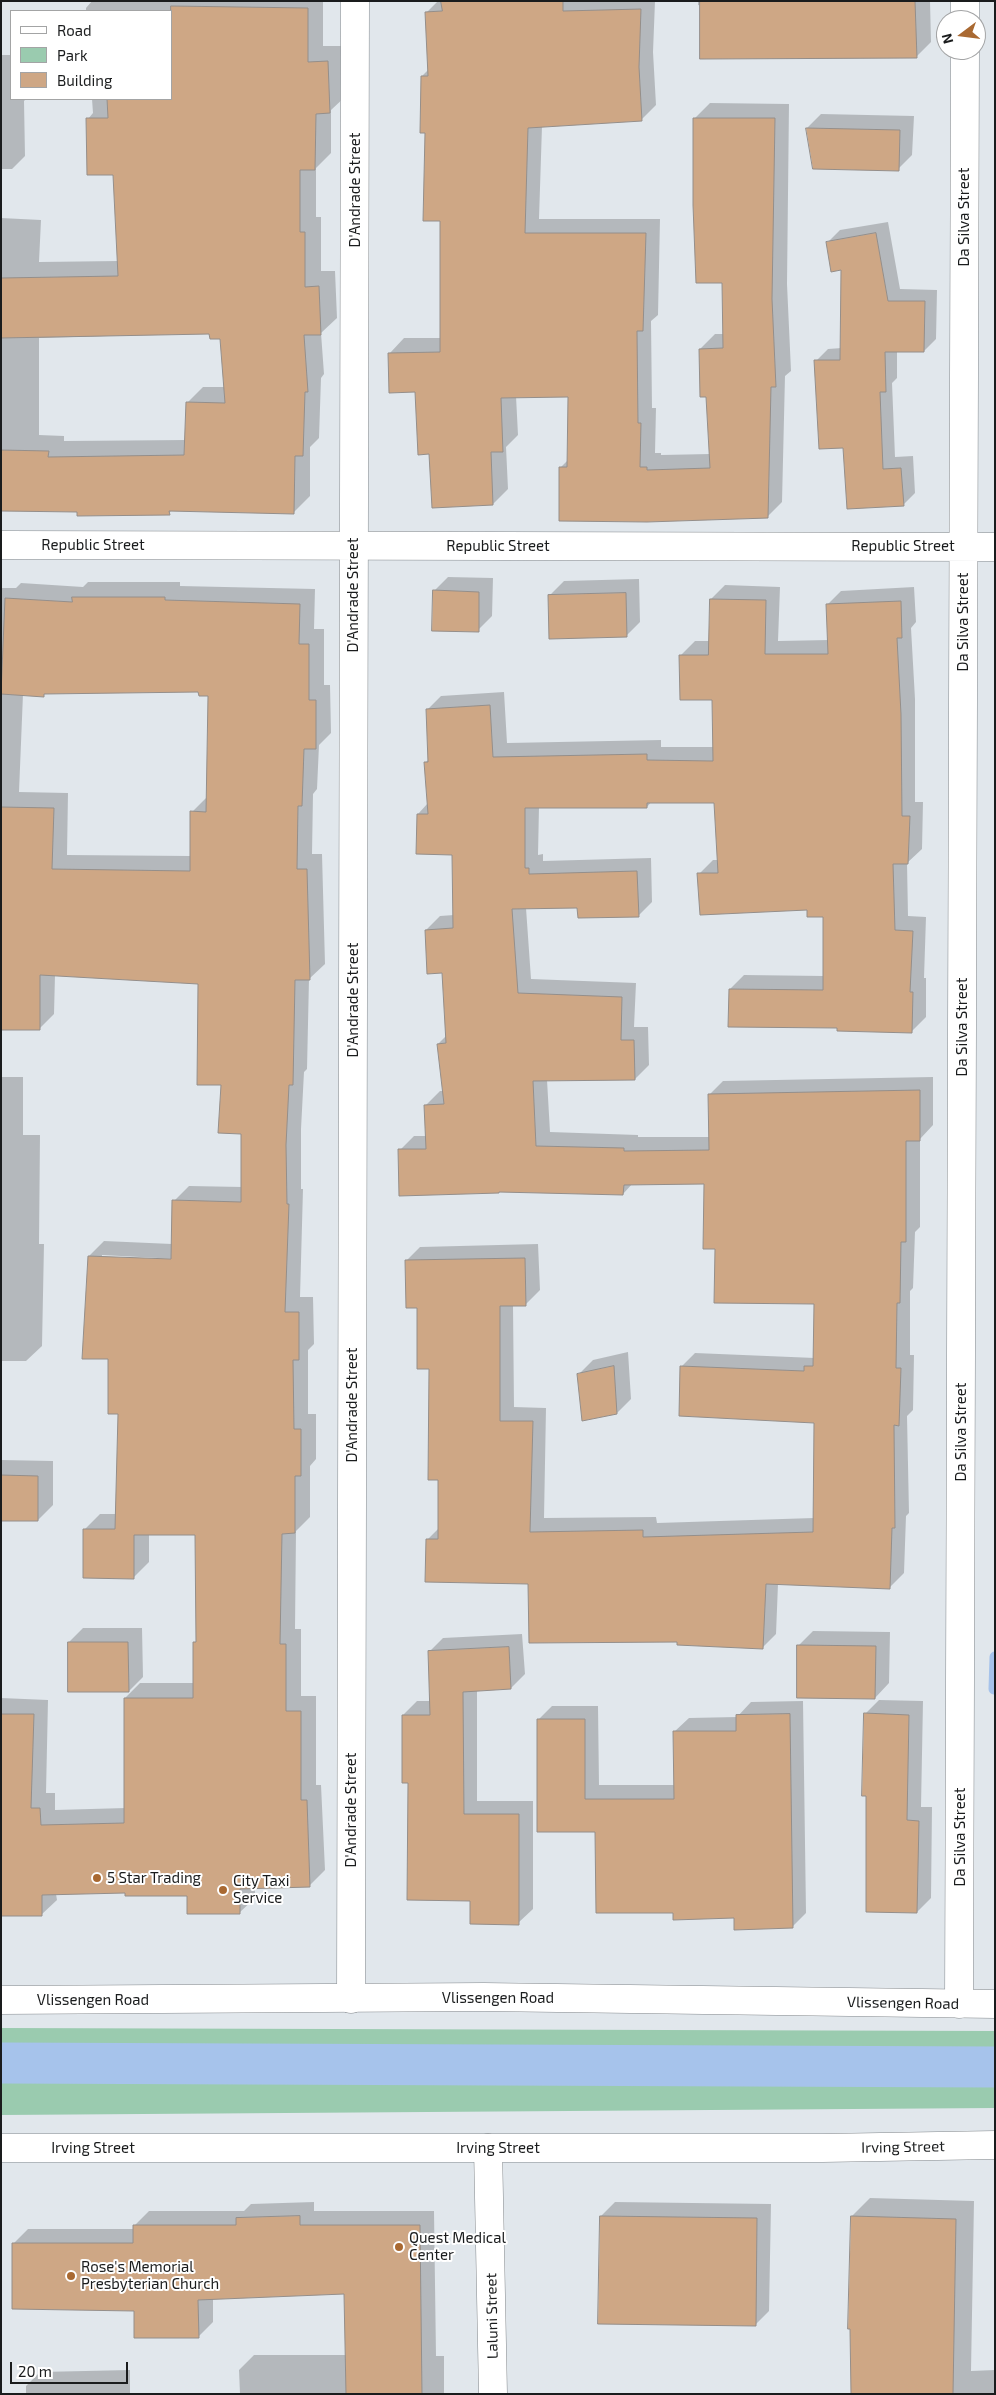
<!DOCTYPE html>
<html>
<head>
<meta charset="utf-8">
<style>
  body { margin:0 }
  #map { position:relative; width:996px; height:2395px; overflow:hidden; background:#e1e7ec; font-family:"Exo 2",sans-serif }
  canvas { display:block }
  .frame { position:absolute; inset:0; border:2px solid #1a1c1d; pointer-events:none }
  .legend { position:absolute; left:10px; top:10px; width:162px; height:90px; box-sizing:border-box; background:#fff; border:1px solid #a3a4a5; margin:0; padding:6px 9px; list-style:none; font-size:15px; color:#1a1c1d }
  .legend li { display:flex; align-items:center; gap:10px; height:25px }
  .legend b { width:25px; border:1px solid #a3a4a5 }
  .north { position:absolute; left:936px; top:10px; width:50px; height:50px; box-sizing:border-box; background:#fff; border:1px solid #a3a4a5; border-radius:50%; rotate:255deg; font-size:14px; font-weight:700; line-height:20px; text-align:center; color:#1a1c1d }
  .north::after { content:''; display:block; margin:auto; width:18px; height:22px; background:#a96932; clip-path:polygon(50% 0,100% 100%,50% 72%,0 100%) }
  .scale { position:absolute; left:10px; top:2362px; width:118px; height:22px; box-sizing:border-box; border:2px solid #1a1c1d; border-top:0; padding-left:6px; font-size:15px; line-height:18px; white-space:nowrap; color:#1a1c1d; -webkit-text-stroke:4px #fff; paint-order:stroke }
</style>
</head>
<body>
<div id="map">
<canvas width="996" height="2395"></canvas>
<div class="frame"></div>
<ul class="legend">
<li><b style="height:6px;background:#fff"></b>Road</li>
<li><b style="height:14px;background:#9acbaf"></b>Park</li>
<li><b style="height:14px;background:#cea785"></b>Building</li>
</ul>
<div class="north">N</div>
<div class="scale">20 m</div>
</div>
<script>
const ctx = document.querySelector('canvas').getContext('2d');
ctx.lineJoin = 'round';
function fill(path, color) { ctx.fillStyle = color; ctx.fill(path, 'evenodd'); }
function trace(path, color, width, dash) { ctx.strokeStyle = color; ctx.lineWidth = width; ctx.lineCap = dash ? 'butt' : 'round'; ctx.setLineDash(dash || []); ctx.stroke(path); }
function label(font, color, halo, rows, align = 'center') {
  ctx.font = font + ' "Exo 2",sans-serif'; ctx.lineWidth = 4; ctx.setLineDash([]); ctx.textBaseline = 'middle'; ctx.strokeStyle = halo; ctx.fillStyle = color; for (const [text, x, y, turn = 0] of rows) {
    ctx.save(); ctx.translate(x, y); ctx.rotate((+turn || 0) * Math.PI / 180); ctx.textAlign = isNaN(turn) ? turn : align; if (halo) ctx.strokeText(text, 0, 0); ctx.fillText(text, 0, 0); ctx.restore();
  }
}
fill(new Path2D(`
  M 1,2028 L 995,2031 L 995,2108 L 1,2115 Z`), '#9acbaf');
fill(new Path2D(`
  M 92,1 L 323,1 L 323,46 L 343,46 L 346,96 L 331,110 L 331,153 L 316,168 L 316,217 L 321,217 L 321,271 L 335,271 L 337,318 L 321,333 L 324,374 L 321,378 L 319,438 L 310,447 L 310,496 L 294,512 L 172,510 L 169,513 L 1,509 L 1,218 L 41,220 L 39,262 L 119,261 L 114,173 L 88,119 L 93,113 L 92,99 L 171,99 L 171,11 L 86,11 L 86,8 ZM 211,333 L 221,337 L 225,387 L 203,387 L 187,403 L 186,440 L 64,441 L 64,436 L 39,435 L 39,338 Z
  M 438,1 L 655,1 L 653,52 L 656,105 L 641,120 L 542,126 L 539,219 L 660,219 L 658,315 L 651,321 L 652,408 L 656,408 L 655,453 L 661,453 L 661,455 L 710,454 L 707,396 L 700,349 L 715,334 L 724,334 L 723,282 L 695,118 L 710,103 L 789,104 L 787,284 L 791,371 L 785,376 L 782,502 L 767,517 L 560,468 L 569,459 L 569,396 L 516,396 L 518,435 L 506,447 L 508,489 L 493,504 L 431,453 L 416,391 L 390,353 L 404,338 L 441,338 L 441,220 L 427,131 L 422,76 L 429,69 L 427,12 Z
  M 698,1 L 930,1 L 931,42 L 916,57 L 698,5 Z
  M 1,55 L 11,55 L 11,99 L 26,99 L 24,101 L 25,156 L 12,169 L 1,169 Z
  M 821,114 L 914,116 L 912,155 L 898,169 L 807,128 Z
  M 888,222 L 900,289 L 937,290 L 936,339 L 924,351 L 897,351 L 897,378 L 892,383 L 895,457 L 913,456 L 915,493 L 903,505 L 845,447 L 816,361 L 828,349 L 842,348 L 842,269 L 827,243 L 840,230 Z
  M 448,577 L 493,578 L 492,616 L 478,630 L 434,591 Z
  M 639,579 L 640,622 L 626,636 L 550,595 L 564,581 Z
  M 88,582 L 180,582 L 180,586 L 315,589 L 314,629 L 324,629 L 324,685 L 330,685 L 331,733 L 319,745 L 317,789 L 313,794 L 312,854 L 322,854 L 325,964 L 309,979 L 307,1069 L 304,1072 L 301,1129 L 301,1189 L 303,1189 L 300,1297 L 313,1297 L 314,1344 L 308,1350 L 308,1414 L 316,1414 L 316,1459 L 310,1466 L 310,1517 L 296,1531 L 295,1629 L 301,1629 L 301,1696 L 316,1696 L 316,1785 L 321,1785 L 325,1870 L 310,1885 L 255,1888 L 255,1898 L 239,1913 L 188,1894 L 126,1892 L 56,1894 L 57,1900 L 41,1915 L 1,1915 L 1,1698 L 48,1700 L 46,1793 L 55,1793 L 55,1810 L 126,1808 L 125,1698 L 140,1683 L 194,1683 L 195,1643 L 197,1641 L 196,1533 L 149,1534 L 149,1562 L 133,1578 L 85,1529 L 100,1514 L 116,1514 L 119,1413 L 89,1256 L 104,1241 L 172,1244 L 174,1201 L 189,1186 L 243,1187 L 242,1133 L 222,1084 L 199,983 L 55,975 L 54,1014 L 39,1029 L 1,1029 L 1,588 L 16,588 L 21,583 L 83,587 ZM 200,690 L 210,695 L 207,797 L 192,812 L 191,856 L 67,855 L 68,793 L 19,792 L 23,694 ZM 102,1255 L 177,1259 L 177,1261 L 102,1257 Z
  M 725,585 L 780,587 L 778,641 L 829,640 L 827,605 L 841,591 L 914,587 L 916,622 L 911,628 L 915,699 L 915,802 L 923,802 L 922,849 L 907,863 L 908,916 L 926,917 L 924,978 L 926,978 L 926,1017 L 912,1031 L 838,1027 L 730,989 L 744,975 L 824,976 L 825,915 L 699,874 L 713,860 L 718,860 L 715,802 L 652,801 L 647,807 L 539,807 L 538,855 L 543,854 L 543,861 L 651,858 L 652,902 L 638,916 L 579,907 L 526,908 L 531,979 L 636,983 L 634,1027 L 648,1027 L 649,1065 L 635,1079 L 547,1080 L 550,1132 L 638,1135 L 638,1137 L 710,1137 L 709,1095 L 723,1081 L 933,1077 L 933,1125 L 920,1139 L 920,1227 L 915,1232 L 913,1288 L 910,1291 L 910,1355 L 914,1355 L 913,1410 L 907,1416 L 909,1513 L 906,1516 L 904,1573 L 890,1587 L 778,1584 L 776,1634 L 762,1648 L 678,1640 L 530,1583 L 427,1540 L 439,1528 L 440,1479 L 431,1368 L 406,1261 L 420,1247 L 538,1244 L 540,1290 L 526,1304 L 513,1305 L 514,1407 L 546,1408 L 544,1518 L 656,1517 L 657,1523 L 814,1518 L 816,1422 L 681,1367 L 695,1353 L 815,1358 L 816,1303 L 716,1248 L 705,1183 L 633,1183 L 623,1194 L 400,1150 L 414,1136 L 427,1136 L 426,1105 L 440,1091 L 444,1091 L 438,1044 L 446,1036 L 443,972 L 426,930 L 440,916 L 454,915 L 453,854 L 418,814 L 428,803 L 425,763 L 429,759 L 427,710 L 441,696 L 504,692 L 507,743 L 661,740 L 661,747 L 714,747 L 713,698 L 681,655 L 695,641 L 710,641 L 711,599 Z
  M 1,1077 L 23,1077 L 23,1135 L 40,1135 L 39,1244 L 44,1244 L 42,1346 L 26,1361 L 1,1361 Z
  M 628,1352 L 631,1399 L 617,1413 L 579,1374 L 593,1360 Z
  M 1,1460 L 53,1461 L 53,1505 L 38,1520 L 1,1520 Z
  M 83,1628 L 142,1628 L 143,1677 L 129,1691 L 69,1642 Z
  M 813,1631 L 890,1632 L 889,1683 L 875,1698 L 799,1645 Z
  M 522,1634 L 525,1674 L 511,1688 L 477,1690 L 477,1801 L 533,1801 L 533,1909 L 518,1923 L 471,1899 L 409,1782 L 403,1715 L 417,1701 L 431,1701 L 429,1652 L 443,1638 Z
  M 879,1700 L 923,1701 L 921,1807 L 932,1807 L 931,1898 L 917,1912 L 867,1795 L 865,1714 Z
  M 803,1701 L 806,1913 L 792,1927 L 735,1917 L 674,1912 L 596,1831 L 538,1720 L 552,1706 L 598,1706 L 599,1785 L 675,1785 L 674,1732 L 689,1718 L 737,1717 L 751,1702 Z
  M 870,2198 L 974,2201 L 971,2371 L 995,2370 L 995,2394 L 853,2394 L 852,2216 Z
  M 314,2202 L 314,2211 L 434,2211 L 436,2356 L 444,2356 L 444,2394 L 240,2394 L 239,2370 L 254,2355 L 346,2355 L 346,2293 L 213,2298 L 213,2322 L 198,2337 L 135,2310 L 14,2243 L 28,2229 L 134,2229 L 134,2226 L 149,2211 L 244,2211 L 251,2204 Z
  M 615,2202 L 771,2204 L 769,2311 L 755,2325 L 601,2216 Z
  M 130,2370 L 130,2394 L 26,2394 L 26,2386 L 40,2372 Z`), '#0003');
trace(new Path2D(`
  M 994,1689 L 995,1657`), '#a6c3eb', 11);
trace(new Path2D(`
  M 1,2063 L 995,2067`), '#a6c3eb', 41);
const building = new Path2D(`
  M 441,1 L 563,1 L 563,11 L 641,9 L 639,67 L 642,121 L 528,128 L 525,233 L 646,233 L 643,331 L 637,331 L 638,423 L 641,423 L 640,467 L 647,467 L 647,470 L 710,468 L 706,397 L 700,397 L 699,349 L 723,348 L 722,283 L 696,283 L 693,205 L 693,118 L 775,118 L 772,299 L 776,387 L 771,387 L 768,518 L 647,522 L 559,521 L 559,467 L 567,467 L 568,397 L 501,398 L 503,452 L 491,452 L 493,505 L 432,508 L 429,454 L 418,455 L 415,392 L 389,393 L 388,353 L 440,352 L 440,221 L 423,221 L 425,133 L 420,133 L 421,76 L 428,76 L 425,12 L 442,11 Z
  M 700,1 L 915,1 L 917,58 L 700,59 Z
  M 171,6 L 308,8 L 308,62 L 328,61 L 330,113 L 316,114 L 315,170 L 300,170 L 300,232 L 305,232 L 305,287 L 319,286 L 321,335 L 304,335 L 308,392 L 305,392 L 303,456 L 295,456 L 294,514 L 169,511 L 170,515 L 77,516 L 77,512 L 1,511 L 1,450 L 49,451 L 48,457 L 184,455 L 186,402 L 225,403 L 220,339 L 210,339 L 209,334 L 1,338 L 1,278 L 118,276 L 113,175 L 87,175 L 86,118 L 108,118 L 107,99 L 171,99 Z
  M 806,128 L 900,130 L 899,171 L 813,169 Z
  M 876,233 L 888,301 L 925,301 L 924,352 L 885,352 L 886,392 L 880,392 L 883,469 L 901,468 L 904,506 L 847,509 L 843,448 L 819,449 L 814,360 L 840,360 L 841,270 L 831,272 L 826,242 Z
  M 433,590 L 479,592 L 479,632 L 432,631 Z
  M 626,593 L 627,637 L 549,639 L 548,595 Z
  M 72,597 L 165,597 L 165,600 L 300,604 L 299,644 L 309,644 L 309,700 L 316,700 L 316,749 L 304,749 L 302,806 L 298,806 L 297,869 L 307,869 L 310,980 L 295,980 L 293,1085 L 289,1085 L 286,1145 L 287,1204 L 289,1204 L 285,1312 L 299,1312 L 299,1360 L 293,1360 L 294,1429 L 301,1429 L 301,1476 L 295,1476 L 295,1533 L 282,1534 L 280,1644 L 286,1644 L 286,1711 L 301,1711 L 301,1800 L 307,1800 L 310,1887 L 240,1889 L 240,1914 L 187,1914 L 187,1896 L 125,1896 L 125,1893 L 42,1895 L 42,1916 L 1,1916 L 1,1714 L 34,1714 L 31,1808 L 40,1808 L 41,1825 L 124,1823 L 124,1698 L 193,1698 L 193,1642 L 196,1642 L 195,1535 L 134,1535 L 134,1579 L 83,1578 L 83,1529 L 115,1529 L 118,1414 L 108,1414 L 108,1359 L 82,1359 L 88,1256 L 171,1259 L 172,1200 L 241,1202 L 241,1134 L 218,1133 L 221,1085 L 197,1085 L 198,984 L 40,975 L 40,1030 L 1,1030 L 1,807 L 54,808 L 52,869 L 190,871 L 190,811 L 206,812 L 208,696 L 199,696 L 198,692 L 44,694 L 44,697 L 1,694 L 5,598 L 72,602 Z
  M 710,599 L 766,600 L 765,654 L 828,654 L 826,604 L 901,601 L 902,638 L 897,638 L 901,714 L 902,816 L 910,816 L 908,864 L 893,864 L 895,930 L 913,931 L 910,992 L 913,992 L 912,1033 L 837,1031 L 837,1028 L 728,1027 L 729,989 L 823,990 L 823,917 L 807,917 L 807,910 L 700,915 L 697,873 L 718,873 L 714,803 L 647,803 L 647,808 L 525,808 L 525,868 L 529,868 L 529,874 L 637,871 L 639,917 L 578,918 L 577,908 L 512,909 L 518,993 L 622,997 L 621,1040 L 634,1040 L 635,1080 L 533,1081 L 536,1146 L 624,1148 L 624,1151 L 709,1150 L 708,1094 L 920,1090 L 920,1141 L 906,1141 L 906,1242 L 901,1242 L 900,1303 L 897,1303 L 896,1368 L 901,1368 L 899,1426 L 894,1425 L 895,1528 L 892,1528 L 890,1589 L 766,1584 L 763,1649 L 677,1645 L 677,1642 L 529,1643 L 528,1584 L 425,1582 L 426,1539 L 438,1539 L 438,1480 L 428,1480 L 429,1369 L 417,1369 L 417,1308 L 406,1308 L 405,1260 L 525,1258 L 526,1306 L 500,1306 L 500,1421 L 533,1421 L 530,1532 L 643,1530 L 643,1537 L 813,1532 L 814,1423 L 679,1416 L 680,1366 L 804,1371 L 804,1366 L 813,1366 L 814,1304 L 714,1303 L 715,1249 L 703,1249 L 704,1184 L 624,1185 L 623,1195 L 499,1192 L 499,1193 L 399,1196 L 398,1149 L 426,1149 L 424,1105 L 444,1104 L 437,1044 L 446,1043 L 442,973 L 427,974 L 425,930 L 453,928 L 452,855 L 416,854 L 417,814 L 428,814 L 424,762 L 428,762 L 426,709 L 490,705 L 493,757 L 647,754 L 647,760 L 713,761 L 712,700 L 680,700 L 679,655 L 708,655 Z
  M 614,1366 L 617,1414 L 582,1421 L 577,1374 Z
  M 1,1475 L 38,1476 L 38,1521 L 1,1521 Z
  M 68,1642 L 128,1642 L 129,1692 L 68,1692 Z
  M 797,1645 L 876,1646 L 875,1699 L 797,1698 Z
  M 509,1647 L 511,1689 L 463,1692 L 464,1814 L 519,1814 L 519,1925 L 470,1924 L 470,1901 L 407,1900 L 408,1783 L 402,1783 L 402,1715 L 430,1715 L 428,1651 Z
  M 864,1713 L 909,1715 L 907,1820 L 919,1821 L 917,1913 L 866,1912 L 866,1796 L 862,1796 Z
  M 790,1714 L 793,1928 L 734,1930 L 734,1918 L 673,1920 L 673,1913 L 596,1913 L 595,1832 L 537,1832 L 537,1719 L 585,1719 L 585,1799 L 674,1799 L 673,1731 L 736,1731 L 736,1715 Z
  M 300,2216 L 300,2225 L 420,2225 L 422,2394 L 346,2394 L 344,2294 L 198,2300 L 199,2338 L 134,2338 L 134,2311 L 12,2309 L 12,2243 L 133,2243 L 133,2225 L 236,2225 L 236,2218 Z
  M 600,2216 L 757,2218 L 756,2326 L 598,2324 Z
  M 851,2216 L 956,2219 L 953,2394 L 851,2394 L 850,2329 L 848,2329 Z`);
fill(building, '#cea785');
trace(building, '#948e8a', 1);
const minor = new Path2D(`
  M 965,20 L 965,1
  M 1,545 L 995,547
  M 351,1999 L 355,1
  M 959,2004 L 965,50
  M 488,2148 L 493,2394`);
const major = new Path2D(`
  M 1,2000 L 484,1997 L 995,2004
  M 1,2148 L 823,2148 L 995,2145`);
trace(minor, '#84898d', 29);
trace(major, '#84898d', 29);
trace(minor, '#fff', 28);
trace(major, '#fff', 28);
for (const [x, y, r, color] of [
  [97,1878,5,"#a96932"],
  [223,1890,5,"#a96932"],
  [399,2247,5,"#a96932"],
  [71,2276,5,"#a96932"]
]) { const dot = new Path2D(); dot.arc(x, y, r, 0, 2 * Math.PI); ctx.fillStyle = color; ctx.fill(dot); trace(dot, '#fff', 2); }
label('15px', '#1a1c1d', '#fff', [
  ["D'Andrade Street",355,190,-90],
  ["Da Silva Street",964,217,-90],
  ["Republic Street",93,545],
  ["Republic Street",498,546],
  ["Republic Street",903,546],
  ["D'Andrade Street",353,595,-90],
  ["Da Silva Street",963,622,-90],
  ["D'Andrade Street",353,1000,-90],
  ["Da Silva Street",962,1027,-90],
  ["D'Andrade Street",352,1405,-90],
  ["Da Silva Street",961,1432,-90],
  ["D'Andrade Street",351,1810,-90],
  ["Da Silva Street",960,1837,-90],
  ["Vlissengen Road",498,1998],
  ["Vlissengen Road",93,2000],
  ["Vlissengen Road",903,2003,1],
  ["Irving Street",903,2147,-1],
  ["Irving Street",93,2148],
  ["Irving Street",498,2148],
  ["Laluni Street",492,2316,-91]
]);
label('15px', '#1a1c1d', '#fff', [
  ["5 Star Trading",107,1878],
  ["City Taxi",233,1881],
  ["Service",233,1898],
  ["Quest Medical",409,2238],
  ["Center",409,2255],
  ["Rose's Memorial",81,2267],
  ["Presbyterian Church",81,2284]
], 'left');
</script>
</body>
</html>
